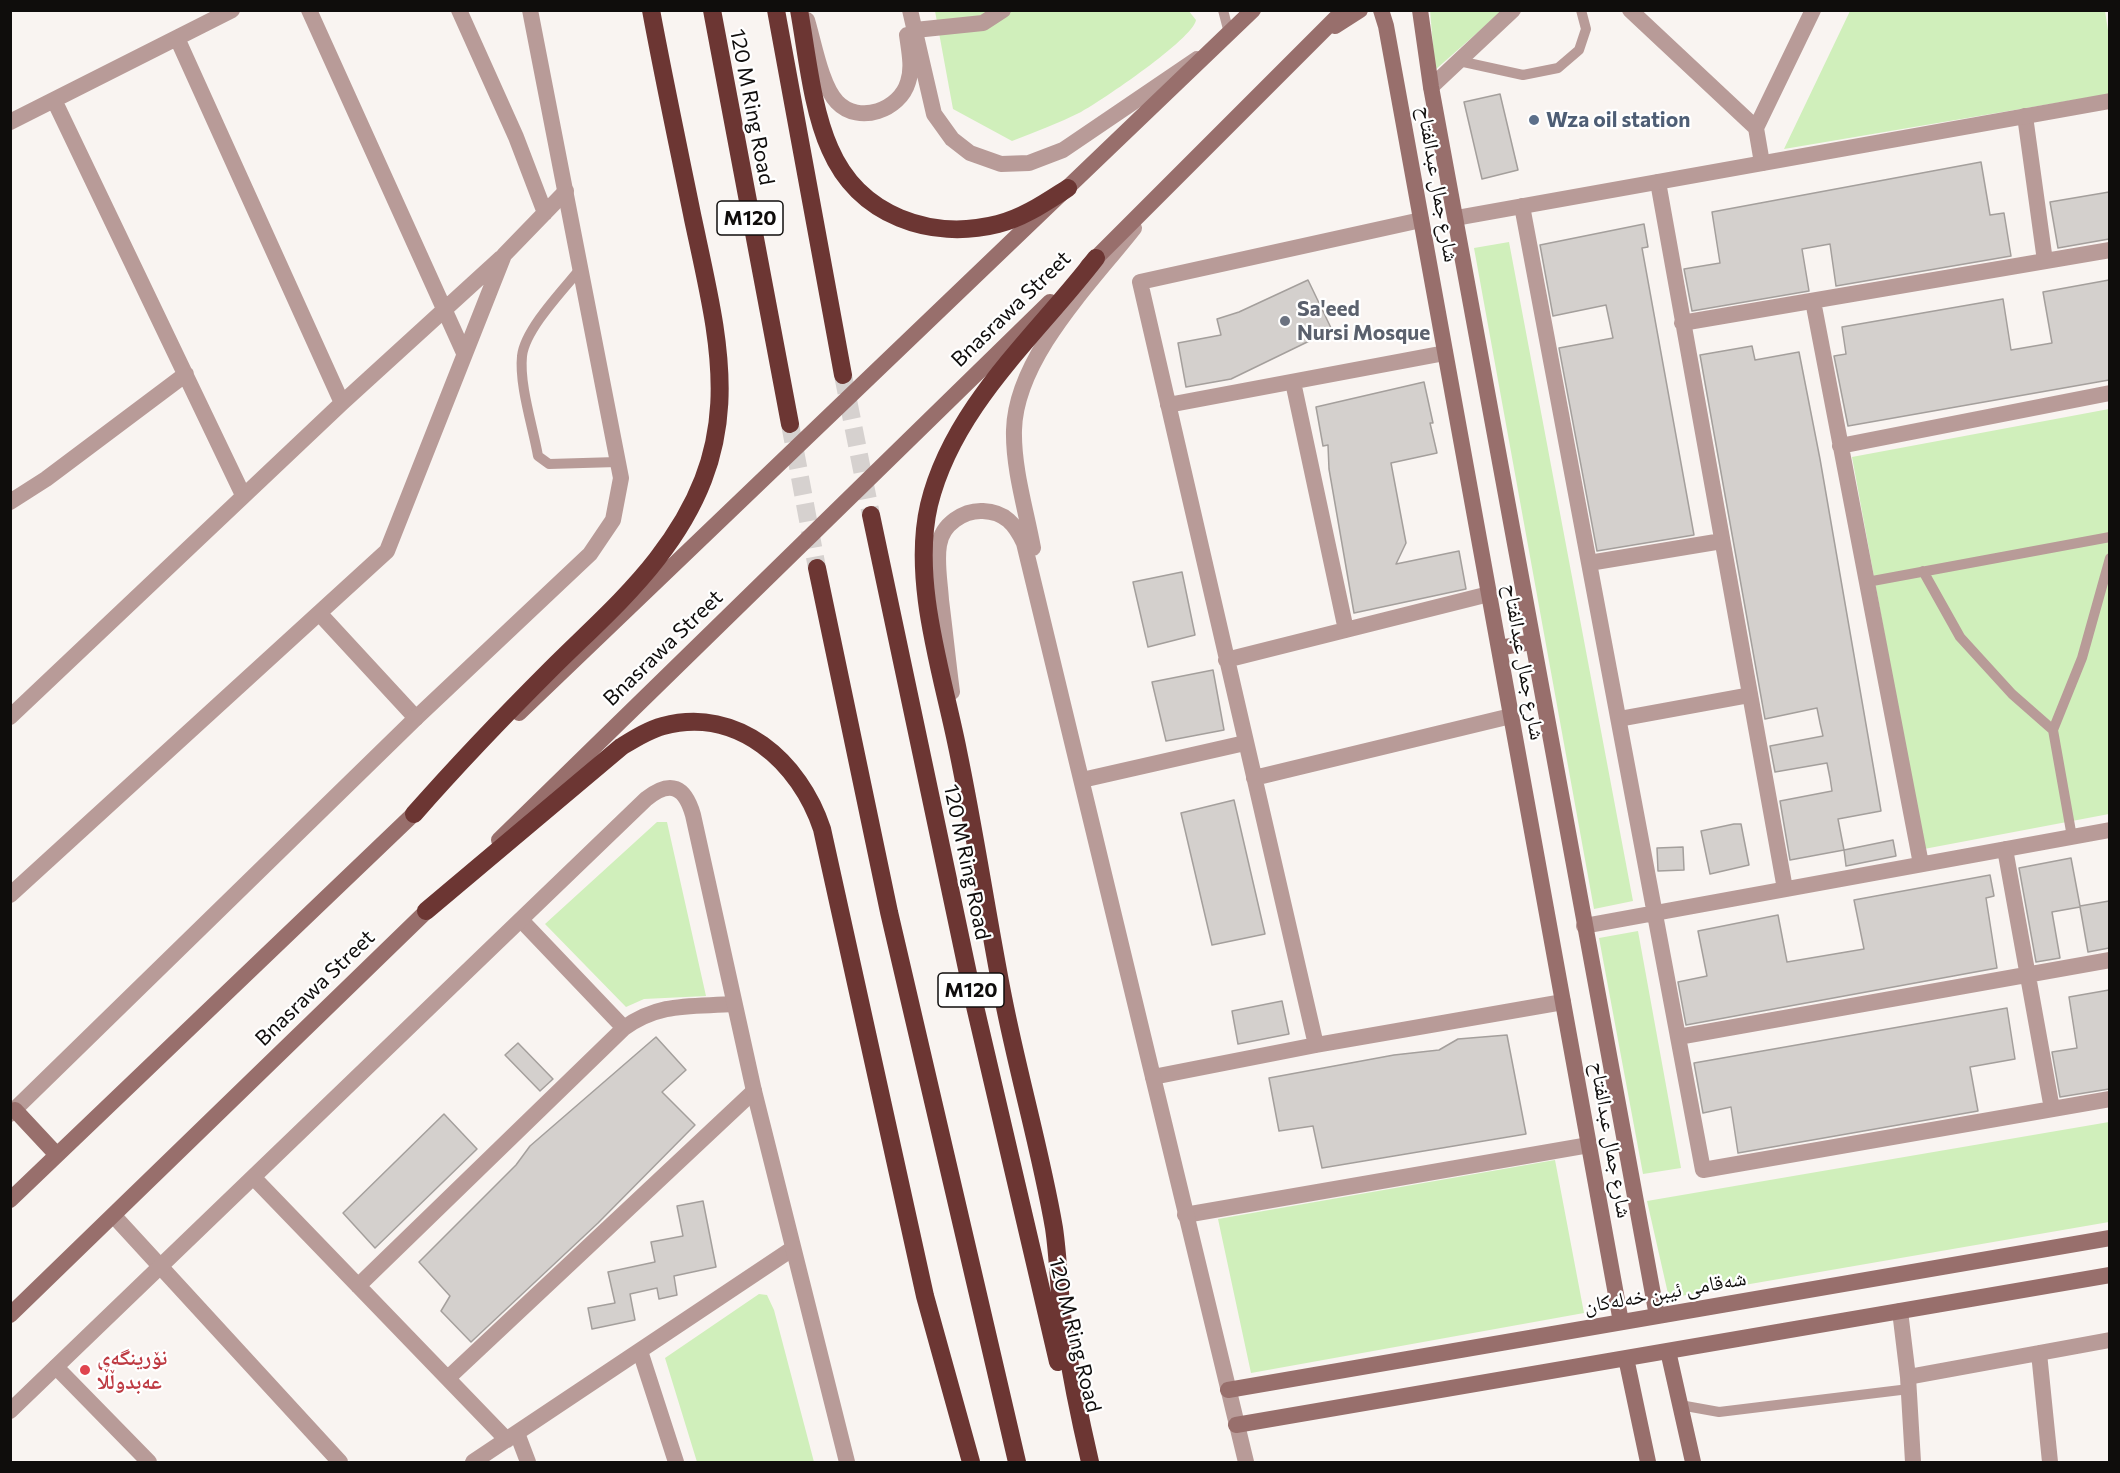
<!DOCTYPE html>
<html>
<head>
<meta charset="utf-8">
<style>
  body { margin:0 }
  #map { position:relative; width:2120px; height:1473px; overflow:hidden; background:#f9f4f1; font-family:Commissioner,sans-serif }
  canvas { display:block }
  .frame { position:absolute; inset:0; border:12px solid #0f0d0c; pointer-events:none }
</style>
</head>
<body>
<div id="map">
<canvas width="2120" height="1473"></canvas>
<div class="frame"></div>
</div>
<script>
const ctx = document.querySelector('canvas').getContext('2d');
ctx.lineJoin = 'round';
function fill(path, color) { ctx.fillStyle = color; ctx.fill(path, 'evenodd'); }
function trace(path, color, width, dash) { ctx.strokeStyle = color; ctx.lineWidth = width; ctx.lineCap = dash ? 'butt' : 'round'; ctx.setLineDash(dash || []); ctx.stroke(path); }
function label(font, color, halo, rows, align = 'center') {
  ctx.font = font + ' Commissioner,"Noto Naskh Arabic",sans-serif'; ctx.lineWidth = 4.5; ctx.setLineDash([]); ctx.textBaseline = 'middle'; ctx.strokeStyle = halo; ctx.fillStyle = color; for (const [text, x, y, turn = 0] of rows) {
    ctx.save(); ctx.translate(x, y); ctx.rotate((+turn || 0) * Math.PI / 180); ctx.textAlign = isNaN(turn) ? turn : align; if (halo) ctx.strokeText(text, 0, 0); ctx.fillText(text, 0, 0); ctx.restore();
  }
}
fill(new Path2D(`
  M 1188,10 L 1196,20 C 1193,39 1101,101 1081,112 C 1059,123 1035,132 1012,141 L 953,109 L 935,11 Z
  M 1430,10 L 1502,11 L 1435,70 Z
  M 1850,11 L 2105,11 L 2109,37 L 2109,94 L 1784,149 Z
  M 1509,242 L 1633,901 L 1594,909 L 1474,248 Z
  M 2109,409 L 2109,814 L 1924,849 L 1852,457 Z
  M 657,822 L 667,822 L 706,996 L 644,999 L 626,1007 L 545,924 Z
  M 1638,931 L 1681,1168 L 1643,1174 L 1599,938 Z
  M 2109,1122 L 2109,1222 L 1669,1298 L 1647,1201 Z
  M 1555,1160 L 1584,1313 L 1251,1373 L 1218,1219 Z
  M 759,1294 L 767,1295 L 774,1310 L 814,1462 L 697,1462 L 665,1358 Z`), '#d0efbb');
const building = new Path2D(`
  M 1500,94 L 1518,170 L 1482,179 L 1464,102 Z
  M 1981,162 L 1990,215 L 2004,213 L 2011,256 L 1836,286 L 1830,244 L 1802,249 L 1809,291 L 1692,311 L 1684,269 L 1720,263 L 1712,212 Z
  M 2109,192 L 2109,239 L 2058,248 L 2050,202 Z
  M 1644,224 L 1648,247 L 1642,248 L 1694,535 L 1597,551 L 1559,348 L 1613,338 L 1606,305 L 1553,316 L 1540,245 Z
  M 1308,280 L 1332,330 L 1231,379 L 1186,387 L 1178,343 L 1221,335 L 1217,319 L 1239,312 Z
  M 2109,280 L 2109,380 L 1848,426 L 1834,356 L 1846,354 L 1842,327 L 2003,299 L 2011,350 L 2052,343 L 2043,292 Z
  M 1752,346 L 1755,360 L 1799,352 L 1820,459 L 1881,811 L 1838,819 L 1844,850 L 1893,840 L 1896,856 L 1846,866 L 1844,850 L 1790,860 L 1780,801 L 1832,791 L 1830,778 L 1827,763 L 1775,772 L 1770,746 L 1823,736 L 1820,723 L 1817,708 L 1765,719 L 1700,355 Z
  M 1424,382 L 1433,423 L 1430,423 L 1437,453 L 1391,463 L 1406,543 L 1396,564 L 1459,551 L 1466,589 L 1354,613 L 1329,469 L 1328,445 L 1323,446 L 1316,407 Z
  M 1182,572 L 1195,635 L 1148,647 L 1133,582 Z
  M 1213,670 L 1224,730 L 1166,741 L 1152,682 Z
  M 1234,800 L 1265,934 L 1212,945 L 1181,813 Z
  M 1734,824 L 1741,824 L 1749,865 L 1710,874 L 1701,831 Z
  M 1683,847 L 1684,870 L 1658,871 L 1657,848 Z
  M 2071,858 L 2080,906 L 2109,901 L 2109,948 L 2088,952 L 2080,907 L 2052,912 L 2060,958 L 2036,962 L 2019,868 Z
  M 1990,875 L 1994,896 L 1986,898 L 1997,968 L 1686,1025 L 1678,982 L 1707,976 L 1698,931 L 1778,915 L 1787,962 L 1864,949 L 1854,900 Z
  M 2109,990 L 2109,1089 L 2060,1097 L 2052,1052 L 2077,1048 L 2069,997 Z
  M 1282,1001 L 1289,1034 L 1238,1044 L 1232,1011 Z
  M 2007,1008 L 2015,1059 L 1970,1067 L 1978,1111 L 1738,1153 L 1731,1107 L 1703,1113 L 1694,1063 Z
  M 1507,1035 L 1526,1134 L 1322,1168 L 1313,1126 L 1279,1131 L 1269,1078 L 1394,1055 L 1439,1050 L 1458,1039 Z
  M 656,1037 L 686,1070 L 662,1092 L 695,1125 L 598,1223 L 471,1342 L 441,1311 L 450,1296 L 419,1262 L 516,1165 L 530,1146 Z
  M 518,1043 L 553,1079 L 540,1091 L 505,1055 Z
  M 444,1114 L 477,1149 L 375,1248 L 343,1213 Z
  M 703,1201 L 716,1267 L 674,1276 L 677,1295 L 659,1299 L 657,1288 L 630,1294 L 635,1320 L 592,1329 L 588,1308 L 615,1303 L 608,1272 L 655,1262 L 651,1242 L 683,1236 L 677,1206 Z`);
fill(building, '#d4d0cd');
trace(building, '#a49f9c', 1.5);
trace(new Path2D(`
  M 843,375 L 871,515
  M 790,424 L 817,568`), '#d6d1cf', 18, [18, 9]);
trace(new Path2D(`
  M 1223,10 L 1229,33
  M 1459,61 L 1523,75 L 1558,68 L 1579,50 L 1586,29 L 1581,10
  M 581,268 C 564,289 525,329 522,356 C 519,385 533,427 538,456 L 549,464 L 617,462
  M 1923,571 L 1960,637 L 2012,694 L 2053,730
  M 1867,582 L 2110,537
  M 2072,837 L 2053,730 L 2082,658 L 2110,558
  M 1680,1405 L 1719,1412 L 1909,1389`), '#b89b98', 10);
trace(new Path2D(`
  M 309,10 L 464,353
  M 459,10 L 516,137 L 545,213
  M 1630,10 L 1756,128 L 1762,163
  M 915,30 L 983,23 L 1003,10
  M 177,38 L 342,403
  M 1431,87 L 1513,10
  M 54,100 L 243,495
  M 2025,116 L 2045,261
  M 10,122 L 232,10
  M 1756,128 L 1813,10
  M 1658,182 L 1785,889
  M 1522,206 L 1703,1170 L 2110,1099
  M 1813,301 L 1921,864
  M 1682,323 L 2110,250
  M 1293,382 L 1346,630
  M 1168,405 L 1445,353
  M 1840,446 L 2110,393
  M 10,502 L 46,479 L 186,374
  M 1589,563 L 1722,541
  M 319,613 L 416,718
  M 1226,660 L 1489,594
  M 10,717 L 342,403 L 501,258
  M 1619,719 L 1750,695
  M 1254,778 L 1511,716
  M 1082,780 L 1245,743
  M 2005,849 L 2052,1109
  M 10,895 L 387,551 L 504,255 L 566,191
  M 521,920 L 624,1028
  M 1584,926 L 2110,830
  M 1678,1037 L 2110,960
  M 1316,1045 L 1140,282 L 1421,220
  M 1153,1077 L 1316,1045 L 1563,1002
  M 254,1178 L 507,1440
  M 1185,1215 L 1589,1145
  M 114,1216 L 340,1462
  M 358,1286 L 624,1028 C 660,1002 691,1007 734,1004
  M 1900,1311 L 1908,1377
  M 640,1351 L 676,1462
  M 2039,1353 L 2050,1462
  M 56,1367 L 149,1462
  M 448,1378 L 754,1091
  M 517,1433 L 528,1462
  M 473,1462 L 792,1249
  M 1913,1462 L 1908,1377 L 2110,1340`), '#b89b98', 16);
trace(new Path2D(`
  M 910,10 L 934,114 L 952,139 L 970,153 L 1001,164 L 1029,163 L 1063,150 L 1197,59
  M 807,20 C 814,43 821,85 837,102 C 859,125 900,110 908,82 C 913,68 909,50 907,35
  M 1456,218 L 2110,101
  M 1033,548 C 1026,510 1013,468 1014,430 C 1016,357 1091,283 1134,228
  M 952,692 C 948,662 945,631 941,600 C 940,583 936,562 939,545 C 942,524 964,510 983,511 C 1005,512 1015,524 1024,543 L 1246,1462
  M 10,1114 L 416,718 L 590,554 L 613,520 L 621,478 L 530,10
  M 10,1411 L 646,799 C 671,779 685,787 693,815 L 754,1091 L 847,1462`), '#b89b98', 16);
trace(new Path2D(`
  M 1381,10 L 1386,26 L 1621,1322
  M 1420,10 L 1431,87 L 1657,1316
  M 1335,26 L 1360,10
  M 1088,266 L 1344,10
  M 1499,648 L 1532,642
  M 519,713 L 1253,10
  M 499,840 L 1050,302
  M 15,1110 L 57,1155
  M 10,1200 L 422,806
  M 10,1315 L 436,902
  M 1668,1351 L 1693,1462
  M 1626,1358 L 1648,1462
  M 1228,1390 L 2110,1238
  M 1236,1425 L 2110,1275`), '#986f6c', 16);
trace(new Path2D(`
  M 712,10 L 790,424
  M 776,10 L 843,375
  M 799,10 C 807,54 812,109 830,149 C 859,216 931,241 998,224 C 1023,218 1046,202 1068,188
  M 871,515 L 974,1002 L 1058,1362
  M 817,568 L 889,912 L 1017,1462
  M 414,814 C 458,764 504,716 551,669 C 587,633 626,599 657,559 C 748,442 721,350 693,219 C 679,150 664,80 651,10
  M 426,911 L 621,747 C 634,739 648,730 663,726 C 738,706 800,762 822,829 L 925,1296 L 971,1462
  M 1090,1462 C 1080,1419 1071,1375 1064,1330 C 1059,1297 1059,1262 1054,1228 C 1041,1152 1018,1074 1003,997 C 987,915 975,833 958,751 C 943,675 911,582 929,505 C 953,406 1036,336 1096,258`), '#6c3633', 18);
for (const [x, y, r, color] of [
  [1534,120,6,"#5c6f8a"],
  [1285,321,6,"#6b7280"],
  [85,1370,6,"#e0444e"]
]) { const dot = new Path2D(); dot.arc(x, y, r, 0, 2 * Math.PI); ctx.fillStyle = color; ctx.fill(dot); trace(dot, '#fff', 2); }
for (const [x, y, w] of [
  [750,218,66],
  [971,990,66]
]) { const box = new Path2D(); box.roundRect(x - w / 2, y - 17, w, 34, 4.5); ctx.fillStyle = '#fff'; ctx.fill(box); trace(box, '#0f0d0c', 1.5); }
label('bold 20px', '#0f0d0c', null, [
  ["M120",750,218],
  ["M120",971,990]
]);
label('21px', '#0f0d0c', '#fff', [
  ["120 M Ring Road",752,107,79],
  ["شارع جمال عبدالفتاح",1438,184,80],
  ["Bnasrawa Street",1011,309,-44],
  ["Bnasrawa Street",663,648,-44],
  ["شارع جمال عبدالفتاح",1524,662,80],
  ["120 M Ring Road",967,862,78],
  ["Bnasrawa Street",315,988,-44],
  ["شارع جمال عبدالفتاح",1611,1140,80],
  ["شەقامی ئیبن خەلەکان",1665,1292,-10],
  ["120 M Ring Road",1075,1335,76]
]);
label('bold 21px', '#4e5e75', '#fff', [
  ["Wza oil station",1546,120]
], 'left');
label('bold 21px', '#5b616d', '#fff', [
  ["Sa'eed",1297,309],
  ["Nursi Mosque",1297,333]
], 'left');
label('bold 21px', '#be3a42', '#fff', [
  ["نۆرینگەی",97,1358],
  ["عەبدوڵڵا",97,1382]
], 'left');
</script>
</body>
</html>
